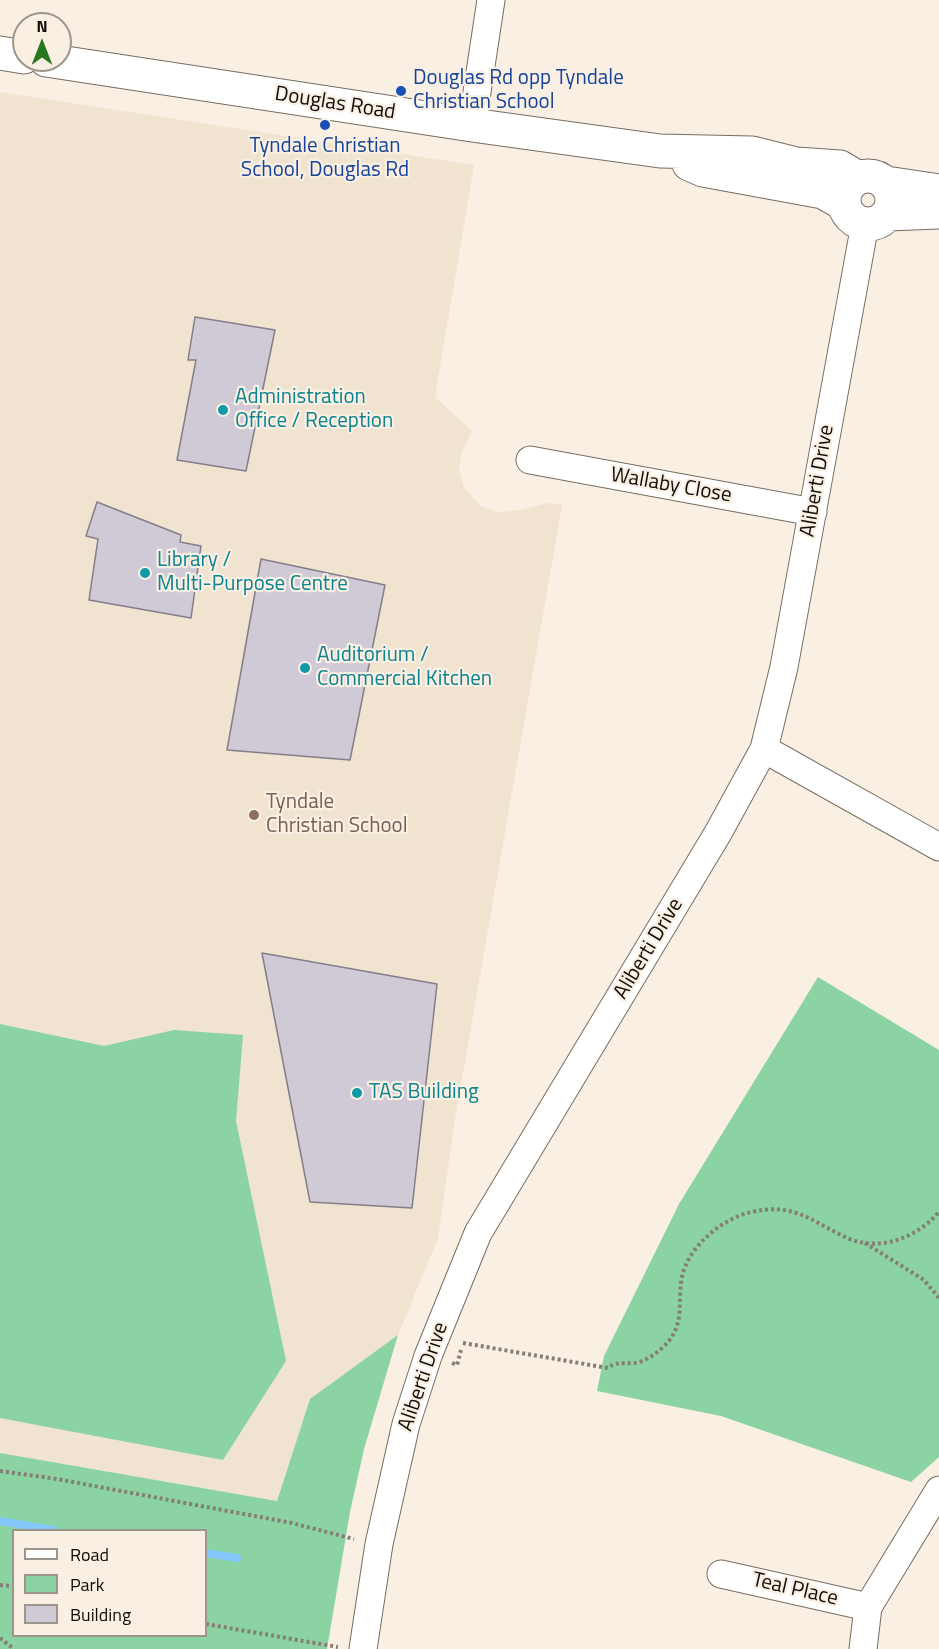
<!DOCTYPE html>
<html>
<head>
<meta charset="utf-8">
<style>
  body { margin:0 }
  #map { position:relative; width:939px; height:1649px; overflow:hidden; background:#f9efe2; font-family:"Titillium Web",sans-serif }
  canvas { display:block }
  .legend { position:absolute; left:12px; top:1529px; width:195px; height:108px; box-sizing:border-box; background:#f9efe2; border:2px solid #9c958b; margin:0; padding:8px 10px; list-style:none; font-size:18px; color:#100d09 }
  .legend li { display:flex; align-items:center; gap:12px; height:30px }
  .legend b { width:30px; border:2px solid #9c958b }
  .north { position:absolute; left:12px; top:12px; width:60px; height:60px; box-sizing:border-box; background:#f9efe2; border:2px solid #9c958b; border-radius:50%; rotate:0deg; font-size:16px; font-weight:700; line-height:24px; text-align:center; color:#100d09 }
  .north::after { content:''; display:block; margin:auto; width:21px; height:27px; background:#27771f; clip-path:polygon(50% 0,100% 100%,50% 72%,0 100%) }
</style>
</head>
<body>
<div id="map">
<canvas width="939" height="1649"></canvas>
<ul class="legend">
<li><b style="height:8px;background:#fff"></b>Road</li>
<li><b style="height:16px;background:#8bd3a2"></b>Park</li>
<li><b style="height:16px;background:#d0c9d6"></b>Building</li>
</ul>
<div class="north">N</div>
</div>
<script>
const ctx = document.querySelector('canvas').getContext('2d');
ctx.lineJoin = 'round';
function fill(path, color) { ctx.fillStyle = color; ctx.fill(path, 'evenodd'); }
function trace(path, color, width, dash) { ctx.strokeStyle = color; ctx.lineWidth = width; ctx.lineCap = dash ? 'butt' : 'round'; ctx.setLineDash(dash || []); ctx.stroke(path); }
function label(font, color, halo, rows, align = 'center') {
  ctx.font = font + ' "Titillium Web",sans-serif'; ctx.lineWidth = 4.5; ctx.setLineDash([]); ctx.textBaseline = 'middle'; ctx.strokeStyle = halo; ctx.fillStyle = color; for (const [text, x, y, turn = 0] of rows) {
    ctx.save(); ctx.translate(x, y); ctx.rotate((+turn || 0) * Math.PI / 180); ctx.textAlign = isNaN(turn) ? turn : align; if (halo) ctx.strokeText(text, 0, 0); ctx.fillText(text, 0, 0); ctx.restore();
  }
}
fill(new Path2D(`
  M 0,92 L 474,165 L 435,397 L 472,431 L 462,452 L 459,469 L 464,488 L 481,506 L 495,512 L 516,511 L 548,503 L 562,505 L 455,1119 L 438,1238 L 398,1335 L 310,1399 L 277,1501 L 0,1453 Z`), '#f0e3d0');
fill(new Path2D(`
  M 818,977 L 939,1050 L 939,1457 L 911,1482 L 721,1416 L 597,1391 L 604,1356 L 679,1204 Z
  M 0,1024 L 104,1046 L 174,1030 L 243,1035 L 236,1121 L 286,1361 L 223,1460 L 0,1418 Z
  M 398,1335 L 364,1449 L 350,1512 L 327,1649 L 0,1649 L 0,1453 L 277,1501 L 310,1399 ZM 14,1530 L 206,1530 L 206,1636 L 14,1636 Z`), '#8bd3a2');
trace(new Path2D(`
  M 0,1521 L 54,1530
  M 206,1553 L 237,1558`), '#84c8fd', 8);
const building = new Path2D(`
  M 195,317 L 275,330 L 246,471 L 177,460 L 196,360 L 188,360 Z
  M 97,502 L 181,535 L 180,542 L 201,546 L 191,618 L 89,600 L 98,539 L 86,536 Z
  M 261,559 L 385,585 L 350,760 L 227,750 Z
  M 262,953 L 437,984 L 412,1208 L 310,1202 Z`);
fill(building, '#d0c9d6');
trace(building, '#847d8a', 1.5);
const street = new Path2D(`
  M 472,125 L 491,0
  M 530,460 L 813,512
  M 764,749 L 939,847
  M 721,1574 L 868,1607
  M 363,1649 L 379,1544 L 406,1424 L 428,1356 L 478,1233 L 718,833 L 764,749 L 784,667 L 865,224
  M 863,1649 L 868,1607 L 939,1490`);
const secondary = new Path2D(`
  M 0,53 L 24,57
  M 46,60 L 472,125 L 660,151 L 752,153 L 796,164 L 840,167 L 858,178
  M 689,164 L 703,170 L 823,192 L 844,204
  M844 200a24 24 0 1 1 48 0a24 24 0 1 1-48 0Z
  M 886,183 L 939,191
  M 888,214 L 939,212`);
trace(street, '#766e62', 29);
trace(secondary, '#766e62', 35);
trace(new Path2D(`
  M 865,1243 L 924,1280 L 939,1298
  M 463,1343 L 608,1368 C 617,1361 623,1364 634,1363 C 646,1362 660,1351 668,1342 C 685,1322 677,1301 682,1277 C 688,1247 722,1218 752,1212 C 792,1202 812,1221 845,1237 C 878,1253 917,1238 939,1212
  M 452,1363 L 457,1365 L 461,1350
  M 0,1471 L 57,1479 L 292,1523 L 354,1539
  M 0,1585 L 14,1586
  M 206,1624 L 338,1647
  M 0,1638 L 14,1649`), '#847e75', 4, [3, 3]);
trace(street, '#fff', 27);
trace(secondary, '#fff', 33);
for (const [x, y, r, color] of [
  [401,91,6,"#1a4fb4"],
  [325,125,6,"#1a4fb4"],
  [223,410,6,"#0f9aa8"],
  [145,573,6,"#0f9aa8"],
  [305,668,6,"#0f9aa8"],
  [254,815,6,"#8d6e63"],
  [357,1093,6,"#0f9aa8"]
]) { const dot = new Path2D(); dot.arc(x, y, r, 0, 2 * Math.PI); ctx.fillStyle = color; ctx.fill(dot); trace(dot, '#f9efe2', 2); }
label('21px', '#164399', '#f9efe2', [
  ["Douglas Rd opp Tyndale",413,79],
  ["Christian School",413,103],
  ["Tyndale Christian",325,147,"center"],
  ["School, Douglas Rd",325,171,"center"]
], 'left');
label('21px', '#100d09', '#f9efe2', [
  ["Douglas Road",335,104,9],
  ["Aliberti Drive",818,481,-80],
  ["Wallaby Close",671,486,10],
  ["Aliberti Drive",649,949,-59],
  ["Aliberti Drive",424,1377,-71],
  ["Teal Place",795,1590,13]
]);
label('21px', '#0d838f', '#f9efe2', [
  ["Administration",235,398],
  ["Office / Reception",235,422],
  ["Library /",157,561],
  ["Multi-Purpose Centre",157,585],
  ["Auditorium /",317,656],
  ["Commercial Kitchen",317,680],
  ["TAS Building",369,1093]
], 'left');
label('21px', '#785e54', '#f9efe2', [
  ["Tyndale",266,803],
  ["Christian School",266,827]
], 'left');
</script>
</body>
</html>
